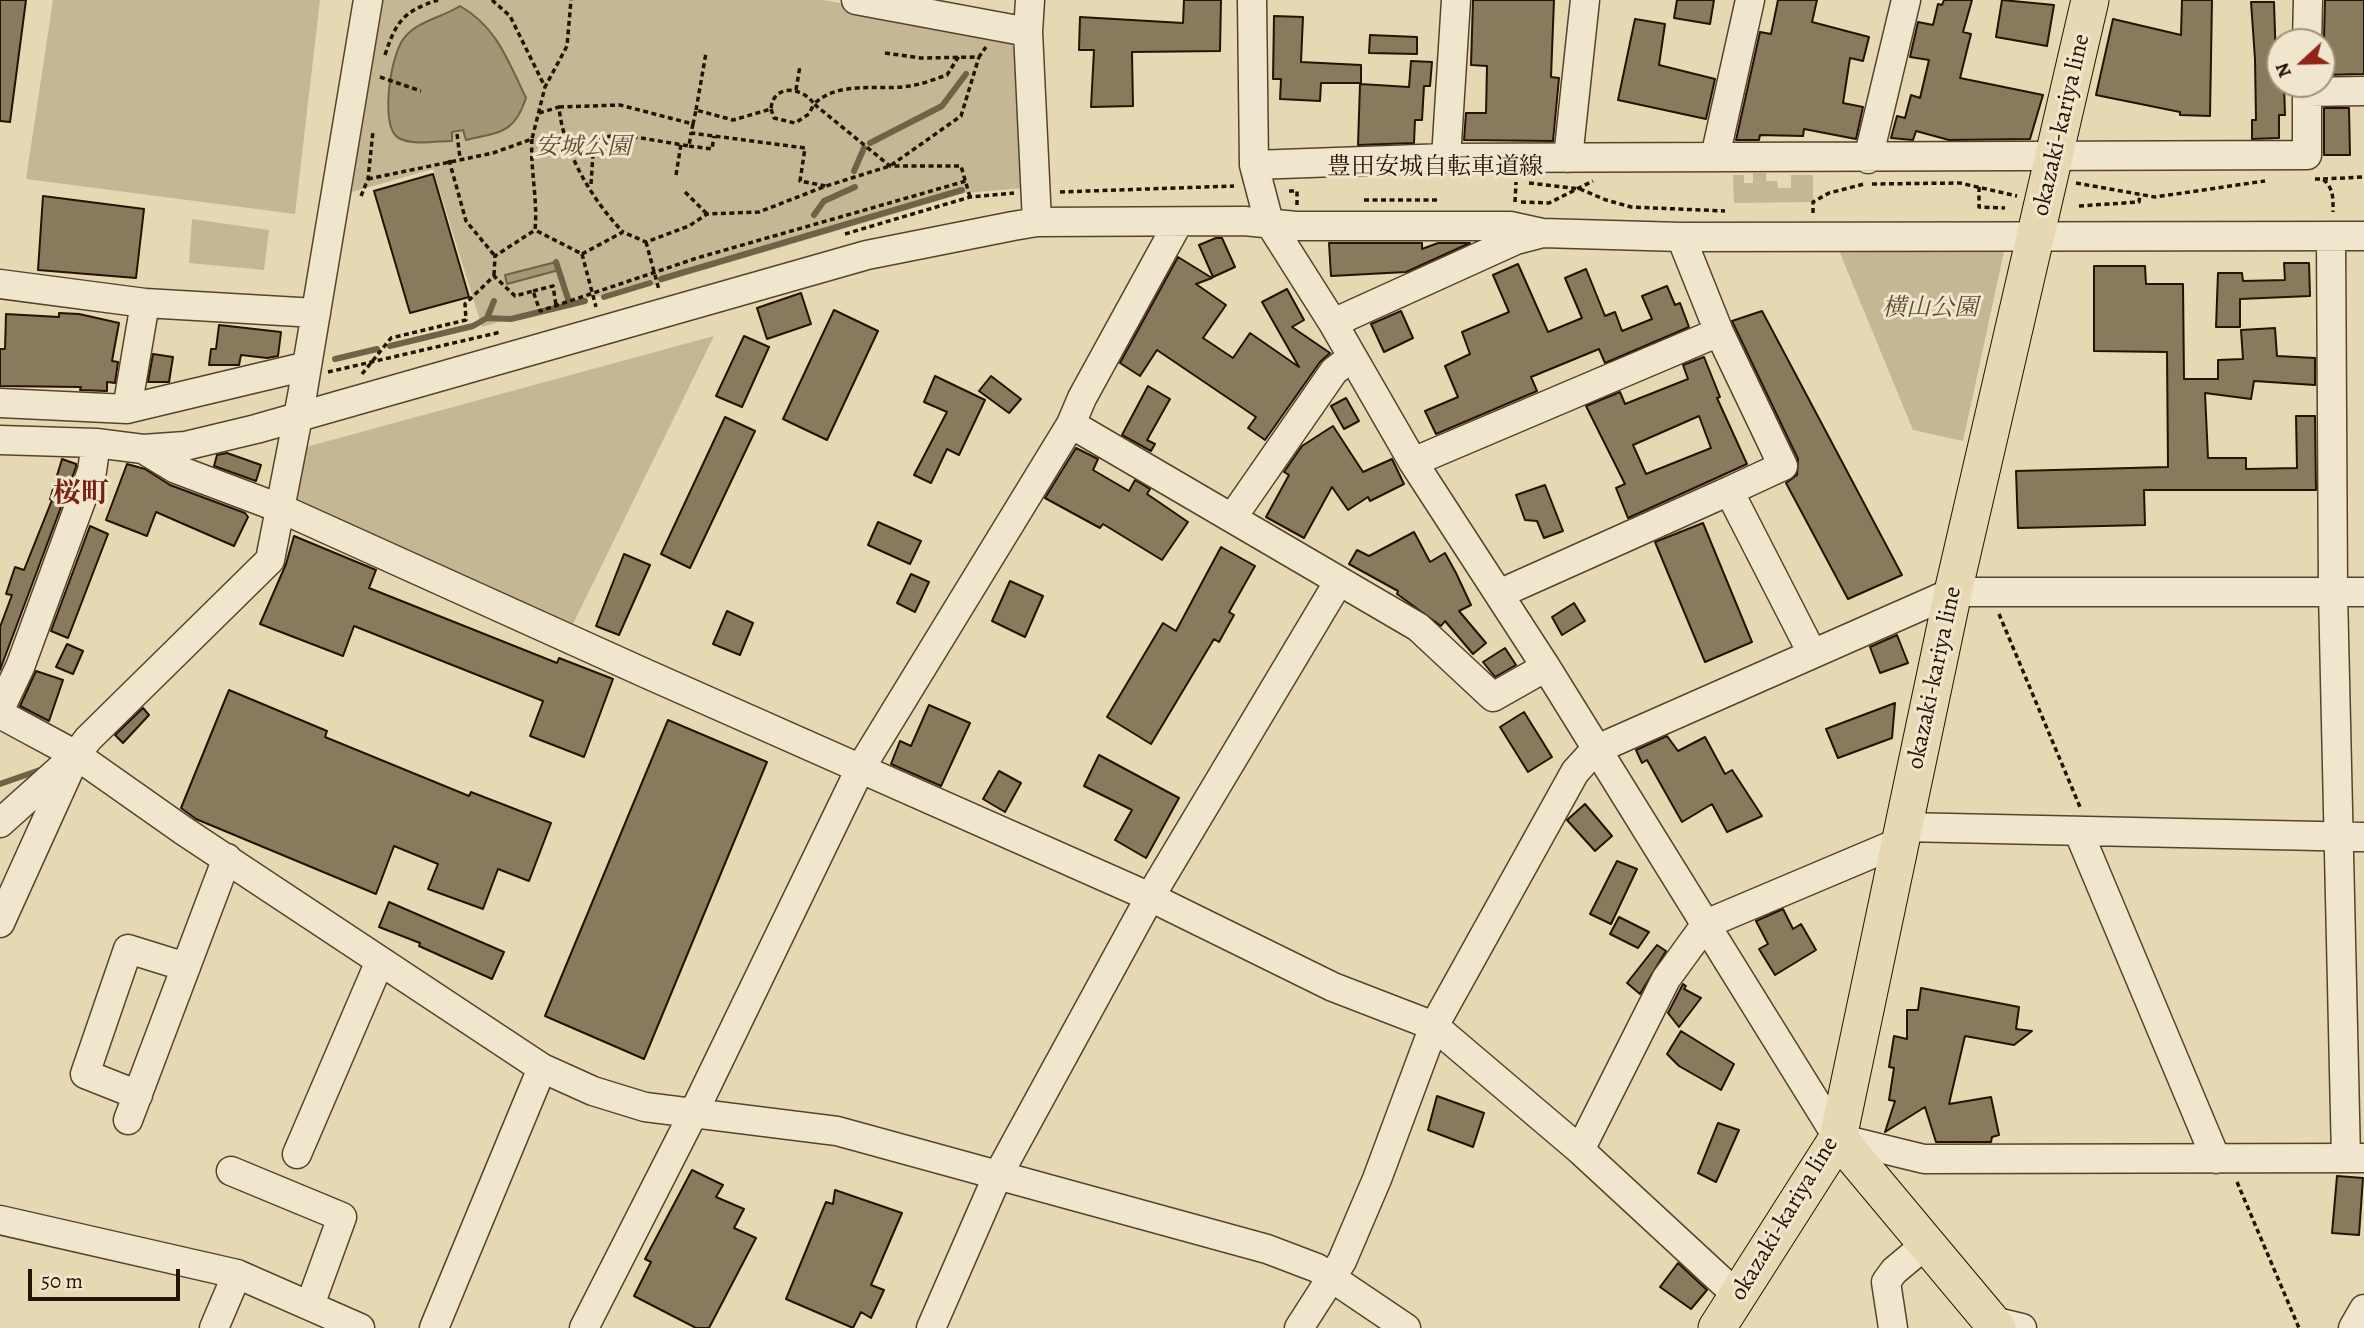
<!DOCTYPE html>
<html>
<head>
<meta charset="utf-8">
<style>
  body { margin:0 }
  #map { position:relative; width:2364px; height:1328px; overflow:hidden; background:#e6d8b2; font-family:Alegreya,serif }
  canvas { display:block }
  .north { position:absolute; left:2266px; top:28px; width:70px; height:70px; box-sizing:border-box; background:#efe6cd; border:2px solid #9e927b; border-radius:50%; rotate:248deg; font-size:19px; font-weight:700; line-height:28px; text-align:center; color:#241300 }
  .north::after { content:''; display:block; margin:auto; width:24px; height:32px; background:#8f2418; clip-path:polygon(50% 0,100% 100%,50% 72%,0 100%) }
  .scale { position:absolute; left:28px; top:1269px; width:152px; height:32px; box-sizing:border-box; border:4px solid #241300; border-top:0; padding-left:9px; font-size:21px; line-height:24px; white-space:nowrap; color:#241300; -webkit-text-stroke:5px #efe6cd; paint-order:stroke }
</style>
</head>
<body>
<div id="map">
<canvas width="2364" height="1328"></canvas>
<div class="north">N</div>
<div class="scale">50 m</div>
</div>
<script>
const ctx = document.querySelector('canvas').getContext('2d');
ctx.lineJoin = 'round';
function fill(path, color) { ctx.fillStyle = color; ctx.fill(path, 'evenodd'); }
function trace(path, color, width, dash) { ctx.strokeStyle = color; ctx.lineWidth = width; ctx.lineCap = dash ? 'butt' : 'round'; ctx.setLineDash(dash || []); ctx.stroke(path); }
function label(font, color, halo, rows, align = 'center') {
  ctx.font = font + ' Alegreya,"Noto Serif JP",serif'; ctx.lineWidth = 6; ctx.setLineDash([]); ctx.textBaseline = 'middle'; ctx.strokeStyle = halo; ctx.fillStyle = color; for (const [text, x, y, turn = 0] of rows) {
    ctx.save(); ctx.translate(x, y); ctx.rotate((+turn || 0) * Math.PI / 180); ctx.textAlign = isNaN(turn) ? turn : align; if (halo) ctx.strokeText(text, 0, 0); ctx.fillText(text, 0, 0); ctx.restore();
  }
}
fill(new Path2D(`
  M 53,0 L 320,0 L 295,214 L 26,179 Z
  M 377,0 L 823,0 L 1033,37 L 1023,188 L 965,193 L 650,286 L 556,305 L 482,327 L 433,169 L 352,192 Z
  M 1753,173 L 1766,173 L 1766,181 L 1777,181 L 1778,188 L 1791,188 L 1791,175 L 1813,175 L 1813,202 L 1734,203 L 1733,175 L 1744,175 L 1744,183 L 1753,183 Z
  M 192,219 L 269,230 L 264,270 L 189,263 Z
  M 2005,247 L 1963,441 L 1913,430 L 1838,248 Z
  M 714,336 L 573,624 L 293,499 L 306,447 Z`), '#c5b794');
const water = new Path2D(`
  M 460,6 C 497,27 508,61 526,98 C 514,134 500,132 466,140 L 463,130 L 452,132 L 452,141 C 438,141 406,147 395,135 C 381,118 391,52 405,37 C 418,21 443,17 460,6 Z
  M 556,262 L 559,270 L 507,284 L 505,275 Z`);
fill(water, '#a49575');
trace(water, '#716146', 2);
trace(new Path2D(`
  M 870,143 L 942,106 L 966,74
  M 854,171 L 864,148
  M 814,215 L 824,201 L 855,187
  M 556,262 L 570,305
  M 661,279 L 962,190
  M 604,297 L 650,283
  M 487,318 L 494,301
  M 390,346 L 473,326 L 487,318 L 511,319 L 585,301
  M 335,359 L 377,349
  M 0,784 L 40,770`), '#716146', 6);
const building = new Path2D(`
  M 0,0 L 26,0 L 10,122 L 0,121 Z
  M 1184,0 L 1221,0 L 1220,51 L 1132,52 L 1133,106 L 1091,107 L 1094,50 L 1079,50 L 1080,17 L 1183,23 Z
  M 1473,0 L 1554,0 L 1551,77 L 1559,78 L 1553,141 L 1464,140 L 1466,113 L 1486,113 L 1487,66 L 1471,65 Z
  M 1677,0 L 1714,0 L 1710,24 L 1674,18 Z
  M 1778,0 L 1817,0 L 1812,22 L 1869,37 L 1863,61 L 1850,58 L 1843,103 L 1863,107 L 1856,139 L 1804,129 L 1803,136 L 1760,135 L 1759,140 L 1736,140 L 1760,32 L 1771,34 Z
  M 1944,0 L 1972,0 L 1963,32 L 1971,34 L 1960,78 L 2043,95 L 2030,139 L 1949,140 L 1916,131 L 1913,140 L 1891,138 L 1897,116 L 1905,118 L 1911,95 L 1920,98 L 1929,60 L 1910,57 L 1918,22 L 1933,25 L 1938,4 L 1942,5 Z
  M 2002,0 L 2054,5 L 2047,46 L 1996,37 Z
  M 2182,0 L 2212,0 L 2210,116 L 2180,115 L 2180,112 L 2096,95 L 2113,19 L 2181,35 Z
  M 2325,0 L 2364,0 L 2364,74 L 2323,75 Z
  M 2251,2 L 2274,2 L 2276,63 L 2280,63 L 2280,84 L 2284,84 L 2285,115 L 2279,115 L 2279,138 L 2252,139 L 2252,120 L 2256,120 L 2255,59 Z
  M 1274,16 L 1303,17 L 1301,62 L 1361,65 L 1361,83 L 1321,83 L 1320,101 L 1280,99 L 1281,79 L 1273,79 Z
  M 1635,19 L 1665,24 L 1659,65 L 1715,79 L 1706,119 L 1618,100 Z
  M 1370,35 L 1417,37 L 1417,54 L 1369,53 Z
  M 1411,61 L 1432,62 L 1430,86 L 1424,86 L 1422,120 L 1415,120 L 1414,143 L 1358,145 L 1360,84 L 1409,87 Z
  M 2324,108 L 2349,108 L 2350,155 L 2324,155 Z
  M 433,174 L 469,297 L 410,313 L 374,191 Z
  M 43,196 L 144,209 L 136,278 L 38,270 Z
  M 1216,238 L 1222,238 L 1235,267 L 1213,277 L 1199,245 Z
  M 1329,243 L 1422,243 L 1422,249 L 1438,243 L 1470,243 L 1406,272 L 1331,276 Z
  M 1178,257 L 1212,278 L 1196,284 L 1226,305 L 1203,338 L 1233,358 L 1250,333 L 1299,367 L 1262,302 L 1287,289 L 1304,320 L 1292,327 L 1330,353 L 1320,362 L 1265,440 L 1248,428 L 1256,417 L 1157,350 L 1140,376 L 1120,363 Z
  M 2284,263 L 2309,263 L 2310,296 L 2240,299 L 2240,327 L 2216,327 L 2218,273 L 2242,273 L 2243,281 L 2285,280 Z
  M 1518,264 L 1548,332 L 1582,318 L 1565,278 L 1586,269 L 1605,316 L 1615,312 L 1622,331 L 1652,319 L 1642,296 L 1667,286 L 1675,305 L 1680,303 L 1689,327 L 1605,363 L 1599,349 L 1531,377 L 1537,391 L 1436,434 L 1425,411 L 1458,397 L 1445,366 L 1470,354 L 1462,332 L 1509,312 L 1493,275 Z
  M 2094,266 L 2145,266 L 2146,284 L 2183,284 L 2184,379 L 2218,379 L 2218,360 L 2243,359 L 2241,330 L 2275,328 L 2277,356 L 2315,358 L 2315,385 L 2254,381 L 2251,399 L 2205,393 L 2208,458 L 2246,458 L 2246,469 L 2297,468 L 2296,416 L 2315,416 L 2316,490 L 2144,490 L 2145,525 L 2018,528 L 2016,471 L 2168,467 L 2167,352 L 2094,351 Z
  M 801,293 L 811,324 L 767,339 L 757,308 Z
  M 834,310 L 878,331 L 827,440 L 783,419 Z
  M 1401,311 L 1413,338 L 1384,352 L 1371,324 Z
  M 1762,311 L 1902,575 L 1848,599 L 1786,483 L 1797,475 L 1798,459 L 1732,321 Z
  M 59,313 L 79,314 L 119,323 L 112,361 L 118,362 L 115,383 L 107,382 L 107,391 L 80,390 L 81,387 L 0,386 L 0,349 L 5,349 L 6,314 L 59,317 Z
  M 219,325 L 281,332 L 278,356 L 267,358 L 241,355 L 239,365 L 209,365 L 211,349 L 216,349 Z
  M 744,336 L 769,347 L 742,407 L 716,396 Z
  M 153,354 L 173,357 L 169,382 L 148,382 Z
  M 1704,357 L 1720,397 L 1717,398 L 1747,464 L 1628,518 L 1616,488 L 1625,484 L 1586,406 L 1620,392 L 1625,404 L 1688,379 L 1683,365 ZM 1699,416 L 1711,448 L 1646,474 L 1633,445 Z
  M 935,376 L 985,400 L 959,455 L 947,449 L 931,483 L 914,475 L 947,412 L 924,402 Z
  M 991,376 L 1021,399 L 1009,413 L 979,391 Z
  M 1148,386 L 1170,399 L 1147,440 L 1155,444 L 1151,451 L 1122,435 Z
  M 1346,398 L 1359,421 L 1344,429 L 1331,406 Z
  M 725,417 L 755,431 L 690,568 L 661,554 Z
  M 1333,426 L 1363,472 L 1392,459 L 1404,484 L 1370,501 L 1368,497 L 1348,510 L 1332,487 L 1304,538 L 1266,517 L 1289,475 L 1284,472 L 1302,446 Z
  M 1076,448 L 1098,459 L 1093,470 L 1129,491 L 1135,480 L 1150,489 L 1147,494 L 1188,522 L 1162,560 L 1103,524 L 1100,528 L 1045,498 Z
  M 227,453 L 261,465 L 256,481 L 214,466 L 217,455 Z
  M 62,459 L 76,464 L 76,467 L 0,670 L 0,627 L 12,595 L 6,594 L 15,567 L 24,570 L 52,500 L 50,499 Z
  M 127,464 L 145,469 L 170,485 L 245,513 L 248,517 L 234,546 L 156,512 L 147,536 L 106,520 Z
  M 1545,485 L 1563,531 L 1544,538 L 1537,521 L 1525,520 L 1516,495 Z
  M 878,522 L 921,541 L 910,564 L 868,545 Z
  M 1703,523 L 1752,642 L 1705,662 L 1655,542 Z
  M 90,526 L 108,534 L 68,638 L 51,631 Z
  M 1414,532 L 1430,562 L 1445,553 L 1456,573 L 1471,605 L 1459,611 L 1486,643 L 1473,654 L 1445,621 L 1441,626 L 1397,594 L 1398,591 L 1349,564 L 1357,550 L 1369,556 Z
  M 294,536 L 376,570 L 369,588 L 557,663 L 559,658 L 613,679 L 584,757 L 530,736 L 543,701 L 354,626 L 343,656 L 260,624 L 286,564 Z
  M 1221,547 L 1255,566 L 1229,612 L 1234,615 L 1219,642 L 1214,639 L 1151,744 L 1107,717 L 1163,623 L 1176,631 Z
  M 624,554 L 650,565 L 619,635 L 596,626 Z
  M 911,574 L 929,582 L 915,612 L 897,603 Z
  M 1010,581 L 1043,596 L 1025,637 L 992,621 Z
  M 1574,603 L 1585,621 L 1562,635 L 1552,617 Z
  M 727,611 L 753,623 L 740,655 L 713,644 Z
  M 1897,635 L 1908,663 L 1880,673 L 1870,647 Z
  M 67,644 L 83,651 L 73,674 L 56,667 Z
  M 1505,648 L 1516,665 L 1495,677 L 1483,662 Z
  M 36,671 L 63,680 L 49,721 L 20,706 Z
  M 229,690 L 327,731 L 325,737 L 469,796 L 471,792 L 551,823 L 529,881 L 498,869 L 483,909 L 428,889 L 438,864 L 394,846 L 376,894 L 196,819 L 181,808 Z
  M 1895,703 L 1892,738 L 1838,758 L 1826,729 Z
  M 929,705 L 970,723 L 941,786 L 891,764 L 900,741 L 911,746 Z
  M 143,708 L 149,715 L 123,743 L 115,735 Z
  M 1524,712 L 1552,757 L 1528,772 L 1500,727 Z
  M 668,720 L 767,762 L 644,1059 L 545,1016 Z
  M 1667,736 L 1678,751 L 1705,737 L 1725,774 L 1732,770 L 1762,816 L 1727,832 L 1712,804 L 1682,822 L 1647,760 L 1642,763 L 1636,750 Z
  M 1099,755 L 1179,798 L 1146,858 L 1115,840 L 1132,810 L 1084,786 Z
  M 999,771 L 1021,783 L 1005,812 L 983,799 Z
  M 1585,804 L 1612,836 L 1595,851 L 1567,820 Z
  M 1617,861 L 1637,869 L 1611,924 L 1590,914 Z
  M 389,902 L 504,952 L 492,979 L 419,946 L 420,943 L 379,927 Z
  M 1783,909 L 1793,929 L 1801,924 L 1816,950 L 1775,975 L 1759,949 L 1768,944 L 1756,921 Z
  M 1619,917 L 1649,932 L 1638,948 L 1610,934 Z
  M 1657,945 L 1666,951 L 1640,994 L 1627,983 Z
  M 1683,984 L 1686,986 L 1684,989 L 1701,998 L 1679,1027 L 1668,1013 Z
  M 1921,988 L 2019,1007 L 2016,1029 L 2032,1031 L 2014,1045 L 1965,1036 L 1949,1104 L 1991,1097 L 1999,1135 L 1992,1137 L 1991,1142 L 1936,1142 L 1925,1107 L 1885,1132 L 1895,1101 L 1889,1100 L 1894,1068 L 1889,1067 L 1894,1036 L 1907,1039 L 1907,1010 L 1918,1010 Z
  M 1681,1031 L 1734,1064 L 1721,1090 L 1679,1066 L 1667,1054 Z
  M 1437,1096 L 1484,1113 L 1473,1147 L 1428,1130 Z
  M 1718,1123 L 1739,1130 L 1716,1182 L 1698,1173 Z
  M 692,1170 L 723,1185 L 716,1197 L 744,1209 L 734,1228 L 756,1238 L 709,1328 L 696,1328 L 634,1296 L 651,1262 L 645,1259 Z
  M 2337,1176 L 2363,1178 L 2359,1235 L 2332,1233 Z
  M 835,1190 L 902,1213 L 871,1285 L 884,1290 L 871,1318 L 861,1312 L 853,1328 L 786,1299 L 826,1202 L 833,1204 Z
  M 1678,1263 L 1707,1290 L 1691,1309 L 1660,1287 Z`);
fill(building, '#89795d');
trace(building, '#241300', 2);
const minor = new Path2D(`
  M 856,0 L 1028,32 L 1037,222
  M 1252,0 L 1254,165 L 1269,222 L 1333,323 L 1413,462 L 1546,667 L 1838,1138 L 1924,1159 L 2364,1158
  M 1028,32 L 1030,0
  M 2307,42 L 2308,0
  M 2307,92 L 2364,91
  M 1715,157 L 1750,0
  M 1446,158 L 1456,0
  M 1568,158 L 1585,0
  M 1868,159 L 1906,0
  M 1254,165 L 1446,158 L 2307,155 L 2307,84
  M 1681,237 L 1719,332 L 1783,466 L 1729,491 L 1812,653
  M 2331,237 L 2333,592 L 2346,1158
  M 0,284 L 145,303 L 316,313
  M 1333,323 L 1516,240 L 1539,234
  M 0,403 L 127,409 L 307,366
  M 127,409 L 145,303
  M 1071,424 L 1418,627 L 1493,697 L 1546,667
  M 0,440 L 96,443 L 143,449 L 185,446 L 256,429 L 867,255 L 1013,226 L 1037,222 L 1244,221 L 1296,226 L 1510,226 L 1542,233 L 1681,237 L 2364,236
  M 143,449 L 176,469 L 282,509 L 647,674 L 1150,897 L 1333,987 L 1434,1026 L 1580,1150 L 1739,1297
  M 1413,462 L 1719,332
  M 1232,518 L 1334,371 L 1352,357
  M 1499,594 L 1729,491
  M 0,709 L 20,667 L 92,471 L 96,443
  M 0,714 L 76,755 L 184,831 L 542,1068 L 593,1091 L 645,1107 L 837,1131 L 1267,1249 L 1317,1268 L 1406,1328
  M 0,823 L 76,755 L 88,739 L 270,560 L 302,396 L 368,0
  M 1903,827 L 2364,837
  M 2079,833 L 2216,1159
  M 0,923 L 72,764
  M 138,1095 L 85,1074 L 128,949 L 186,967
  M 128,1120 L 227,858
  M 1580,1150 L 1666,979 L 1706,924 L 1900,842
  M 297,1154 L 380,961
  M 231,1171 L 342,1217 L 310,1305
  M 0,1220 L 237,1274 L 360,1328
  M 1989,1320 L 2022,1328
  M 214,1328 L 237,1274
  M 434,1328 L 542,1068
  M 584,1328 L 693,1114 L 860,769 L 1071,424 L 1082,398 L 1178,223
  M 931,1328 L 997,1177 L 1150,897 L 1339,581
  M 1299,1328 L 1342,1261 L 1377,1179 L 1434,1026 L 1575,772 L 1595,750 L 1953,592 L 2364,592
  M 1893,1328 L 1886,1282 L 1894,1271 L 1925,1245
  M 2353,1328 L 2364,1309`);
const major = new Path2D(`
  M 1838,1138 L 1997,1328
  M 1717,1328 L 1838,1138 L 1953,592 L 2090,0`);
trace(minor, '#54442c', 31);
trace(major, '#241300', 39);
trace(new Path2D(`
  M 492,0 L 510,16 L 545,87 L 567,46 L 571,0
  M 885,53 L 921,58 L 979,57 L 986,47
  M 385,55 C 396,21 404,11 438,0
  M 380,77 L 421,91
  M 796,90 L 800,66
  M 559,107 L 620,105 L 693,124 L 696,110 L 733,120 L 771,109 C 773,83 803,87 814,104 C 839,80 878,91 910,86 C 923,84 935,79 947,75 L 959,56
  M 771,109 L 774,118 L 795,123 L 809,114 L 814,104 L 890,166 L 961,166 L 970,197
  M 696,110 L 706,53
  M 539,113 L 559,107 C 563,151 592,200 623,232
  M 693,124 L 691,133 L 805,148 L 800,181 L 826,186
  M 457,134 L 460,158
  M 532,139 C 530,170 538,199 535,230 L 582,254
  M 689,146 L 712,149 L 714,136
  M 449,160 L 466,221 L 495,256
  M 676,175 L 681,144
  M 368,179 L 493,153 L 532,139 L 545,87
  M 2315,179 L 2323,179 C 2334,189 2333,198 2333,212
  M 2323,179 L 2364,177
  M 1529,183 L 1580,189 L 1606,200 L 1631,207 L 1725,211
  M 2076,183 L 2155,197 L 2265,181
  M 591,184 L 594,138 L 623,135 L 689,146 L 691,133
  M 1872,184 L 1960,183 L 2017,196
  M 1979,187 L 1979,207 L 2005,208
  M 1289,191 L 1297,191 L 1297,205
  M 685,192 L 707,214
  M 1060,192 L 1234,186
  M 361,196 L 368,179 L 373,131
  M 1364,200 L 1437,200
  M 1515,202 L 1516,182
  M 1521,202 L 1549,203 L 1593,181
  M 2079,206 L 2139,202 L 2140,194
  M 1813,213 L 1813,202 L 1829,193 L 1864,184
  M 845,234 L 970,197 L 1014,193
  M 646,242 L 659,290
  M 582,254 L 623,232 L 646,242 L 689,226 L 707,214 L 759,212 L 826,186 L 890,166 L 961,116 L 979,57
  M 582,254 L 596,307
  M 494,275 L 495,256 L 535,230
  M 533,291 L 553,286 L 556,305
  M 328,372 L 501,332
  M 362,374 L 391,338 L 466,320 L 465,304 L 494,276 L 515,296 L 533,291 L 540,311 L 697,258 L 966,181
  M 1999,614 L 2080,807
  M 2237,1182 L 2299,1328`), '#241300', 3.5, [5, 3.5]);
trace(minor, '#efe6cd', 28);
trace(major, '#e6d8b2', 37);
label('24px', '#241300', '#efe6cd', [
  ["okazaki-kariya line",2062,125,-77],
  ["豊田安城自転車道線",1435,168],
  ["okazaki-kariya line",1935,678,-78],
  ["okazaki-kariya line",1785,1219,-59]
]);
label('italic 24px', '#5c4c34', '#efe6cd', [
  ["安城公園",583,148],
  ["横山公園",1930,309]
]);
label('bold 28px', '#7a1f14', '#efe6cd', [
  ["桜町",81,495]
]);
</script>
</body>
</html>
